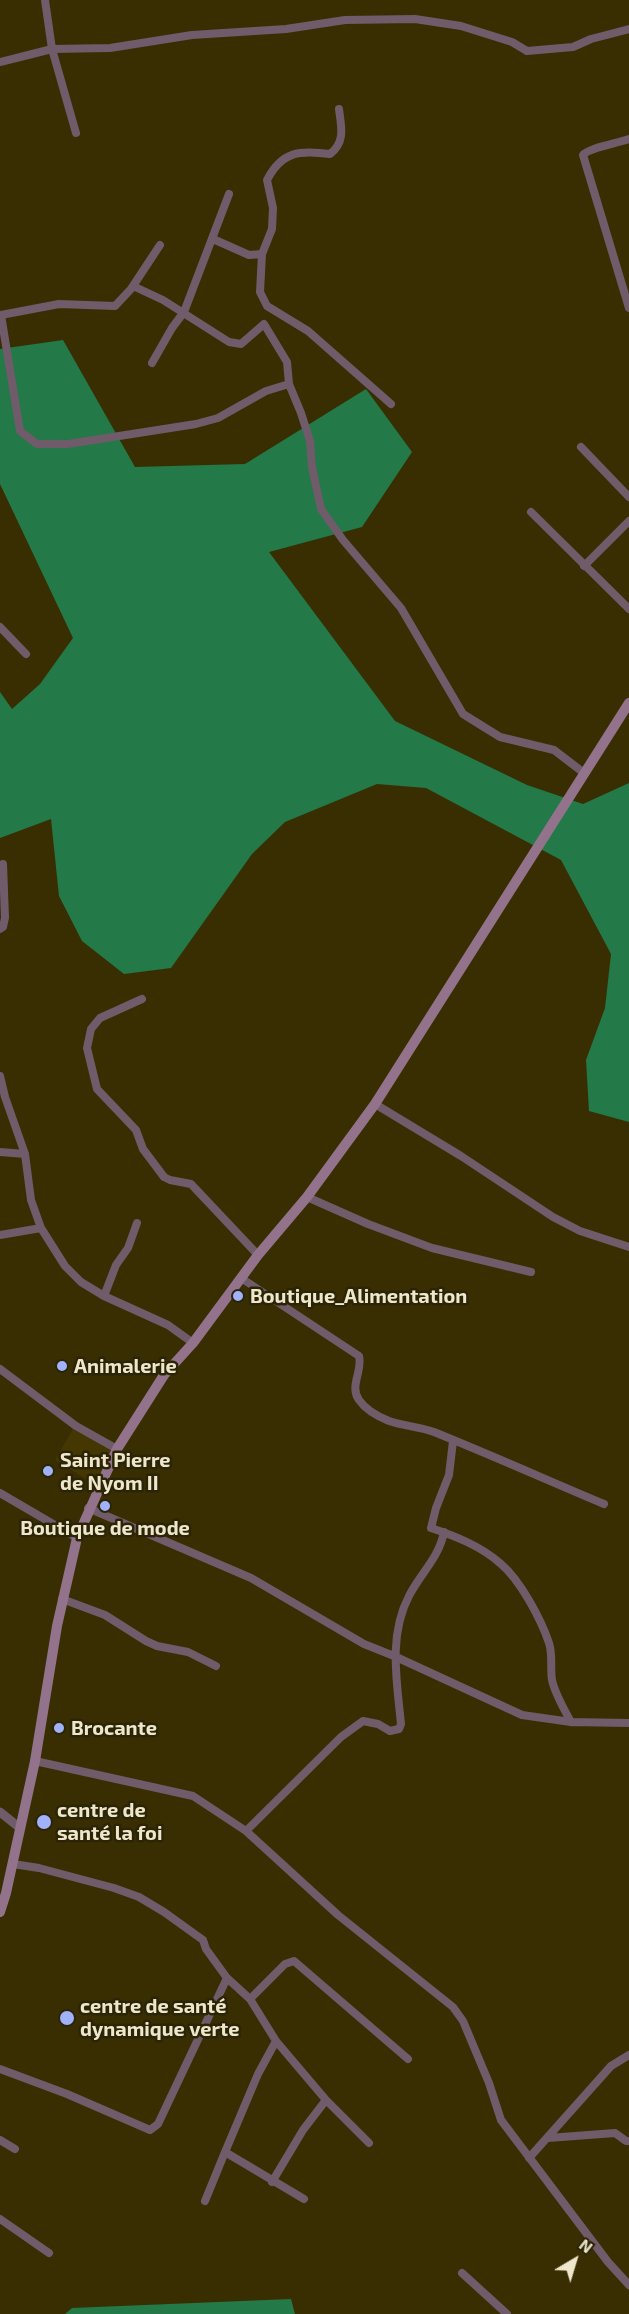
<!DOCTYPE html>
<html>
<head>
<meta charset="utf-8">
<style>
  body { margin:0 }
  #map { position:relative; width:629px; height:2314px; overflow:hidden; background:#392e02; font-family:"Exo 2",sans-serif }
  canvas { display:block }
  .north { position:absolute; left:545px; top:2230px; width:60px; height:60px; -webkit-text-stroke:4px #2c2407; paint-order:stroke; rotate:38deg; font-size:16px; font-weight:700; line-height:24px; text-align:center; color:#efe7cb }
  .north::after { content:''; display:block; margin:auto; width:21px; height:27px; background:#efe7cb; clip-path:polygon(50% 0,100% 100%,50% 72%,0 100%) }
</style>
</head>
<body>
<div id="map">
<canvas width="629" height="2314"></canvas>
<div class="north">N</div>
</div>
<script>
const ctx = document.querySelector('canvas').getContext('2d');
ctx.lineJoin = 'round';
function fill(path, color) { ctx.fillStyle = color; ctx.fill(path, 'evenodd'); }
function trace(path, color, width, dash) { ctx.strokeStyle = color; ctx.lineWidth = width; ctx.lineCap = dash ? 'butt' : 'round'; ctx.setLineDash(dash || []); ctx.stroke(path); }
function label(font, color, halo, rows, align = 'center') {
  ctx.font = font + ' "Exo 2",sans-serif'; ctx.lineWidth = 5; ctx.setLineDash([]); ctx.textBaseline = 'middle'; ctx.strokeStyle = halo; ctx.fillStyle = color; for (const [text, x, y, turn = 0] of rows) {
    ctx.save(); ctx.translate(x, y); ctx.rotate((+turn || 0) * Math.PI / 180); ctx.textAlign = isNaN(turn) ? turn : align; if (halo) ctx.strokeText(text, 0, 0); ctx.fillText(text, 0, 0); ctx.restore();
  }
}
fill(new Path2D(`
  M 73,1429 L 113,1451 L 96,1485 L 55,1460 Z`), '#443702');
fill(new Path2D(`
  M 63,340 L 135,467 L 245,464 L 366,389 L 412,452 L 362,527 L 269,552 L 395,721 L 527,785 L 583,804 L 629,783 L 629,1122 L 589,1111 L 586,1060 L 605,1008 L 611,954 L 561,860 L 426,788 L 377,784 L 285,822 L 252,854 L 171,968 L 124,974 L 82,941 L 59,896 L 51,819 L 0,838 L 0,692 L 12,709 L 40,684 L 73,638 L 0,484 L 0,349 Z
  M 291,2299 L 295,2314 L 65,2314 L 72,2308 Z`), '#237947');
trace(new Path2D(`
  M 45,0 L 52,49 L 76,133
  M 0,62 L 52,49 L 110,48 L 192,35 L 286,29 L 345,20 L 415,19 L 461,26 L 512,42 L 527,51 L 573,47 L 591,39 L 629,29
  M 339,109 C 341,126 346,142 330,154 C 300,150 282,151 267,180 L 273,208 L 272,229 L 262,254 L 260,292 L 267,306 L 308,331 L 391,404
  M 629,139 C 618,143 588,148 583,155 L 629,308
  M 213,239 L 249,255 L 262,254
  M 160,245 L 131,289 L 115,306 L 59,304 L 1,315 L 20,431 L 37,444 L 68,444 L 196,424 L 218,418 L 266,391 L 289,384
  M 133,286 L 163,300 L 229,342 L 241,344 L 264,324 L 287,362 L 289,384 L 301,413 L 310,441 L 312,467 L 321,509 L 343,540 L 401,608 L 463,714 L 500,737 L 554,750 L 584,773
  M 152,363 L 172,328 L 184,312 L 229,194
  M 581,447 L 629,497
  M 531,512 L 629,609
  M 584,566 L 629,521
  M 0,627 L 26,654
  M 0,929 L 3,927 L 5,918 L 3,864
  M 142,999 L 100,1018 L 91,1029 L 87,1048 L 97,1089 L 136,1130 L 143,1149 L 164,1177 L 170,1180 L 191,1184 L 258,1255
  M 0,1076 L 5,1097 L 25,1154 L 31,1200 L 41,1228 L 65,1266 L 81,1282 L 104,1296 L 168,1325 L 193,1343
  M 375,1104 L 461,1156 L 553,1217 L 580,1231 L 629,1247
  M 0,1152 L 25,1154
  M 307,1197 L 368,1224 L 432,1248 L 531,1272
  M 0,1235 L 41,1228
  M 241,1278 L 359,1356 C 363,1371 349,1386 359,1400 C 366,1410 379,1417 389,1421 C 404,1426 420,1427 434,1432 C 491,1455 547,1480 604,1504
  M 104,1296 L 116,1265 L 128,1248 L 137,1223
  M 0,1369 L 76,1426 L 117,1449
  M 453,1441 L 449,1475 L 436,1508 L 431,1528 C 455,1536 481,1546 501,1564 C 520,1580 541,1619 549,1643 C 553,1655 550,1667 552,1680 C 555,1694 564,1709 571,1722
  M 0,1493 L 77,1538
  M 88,1508 L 251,1578 L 364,1644 L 394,1656 L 522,1715 L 571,1722 L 629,1723
  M 62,1599 L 105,1615 L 146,1641 L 157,1646 L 188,1652 L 216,1666
  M 35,1761 L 193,1796 L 246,1831 L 338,1915 L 453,2007 L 463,2021 L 489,2083 L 501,2120 L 608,2262 L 629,2285
  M 246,1831 L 341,1737 L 363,1721 L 378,1724 L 390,1731 L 399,1729 L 401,1724 C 397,1682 388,1636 409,1596 C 420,1574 439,1558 444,1532
  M 13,1864 L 39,1868 L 114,1888 L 139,1897 L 164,1912 L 203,1940 L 206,1949 L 227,1978 L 250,1999 L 276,2041 L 258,2074 L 225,2152 L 304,2199
  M 250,1999 L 285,1964 L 294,1961 L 408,2059
  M 276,2041 L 326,2100 L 369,2143
  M 0,2069 L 67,2094 L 150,2130 L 158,2124 L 227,1978
  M 548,2138 L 615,2133 L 626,2141 L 629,2141
  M 0,2140 L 15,2149
  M 529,2158 L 611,2066 L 629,2055
  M 272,2182 L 303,2130 L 326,2100
  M 205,2201 L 225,2152
  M 0,2219 L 49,2253
  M 462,2273 L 507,2314`), '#6f5b6a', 8);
trace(new Path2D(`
  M 0,1812 L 20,1828`), '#6f5b6a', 9);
trace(new Path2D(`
  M 0,1912 L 6,1893 L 35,1761 L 57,1626 L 77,1538 L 117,1449 L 164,1375 L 193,1343 L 258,1255 L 307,1197 L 375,1104 L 629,703`), '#92738b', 10);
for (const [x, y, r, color] of [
  [238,1296,6,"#a1b2fd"],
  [62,1366,6,"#a1b2fd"],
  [48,1471,6,"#a1b2fd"],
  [105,1506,6,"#a1b2fd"],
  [59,1728,6,"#a1b2fd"],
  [44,1822,8,"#a1b2fd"],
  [67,2018,8,"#a1b2fd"]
]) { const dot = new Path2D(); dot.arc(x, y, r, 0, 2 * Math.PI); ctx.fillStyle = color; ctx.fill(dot); trace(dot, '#2c2407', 2); }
label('bold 20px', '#efe7cb', '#2c2407', [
  ["Boutique_Alimentation",250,1296],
  ["Animalerie",74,1366],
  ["Saint Pierre",60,1460],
  ["de Nyom II",60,1483],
  ["Boutique de mode",105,1528,"center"],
  ["Brocante",71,1728],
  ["centre de",57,1810],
  ["santé la foi",57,1833],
  ["centre de santé",80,2006],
  ["dynamique verte",80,2029]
], 'left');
</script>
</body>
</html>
